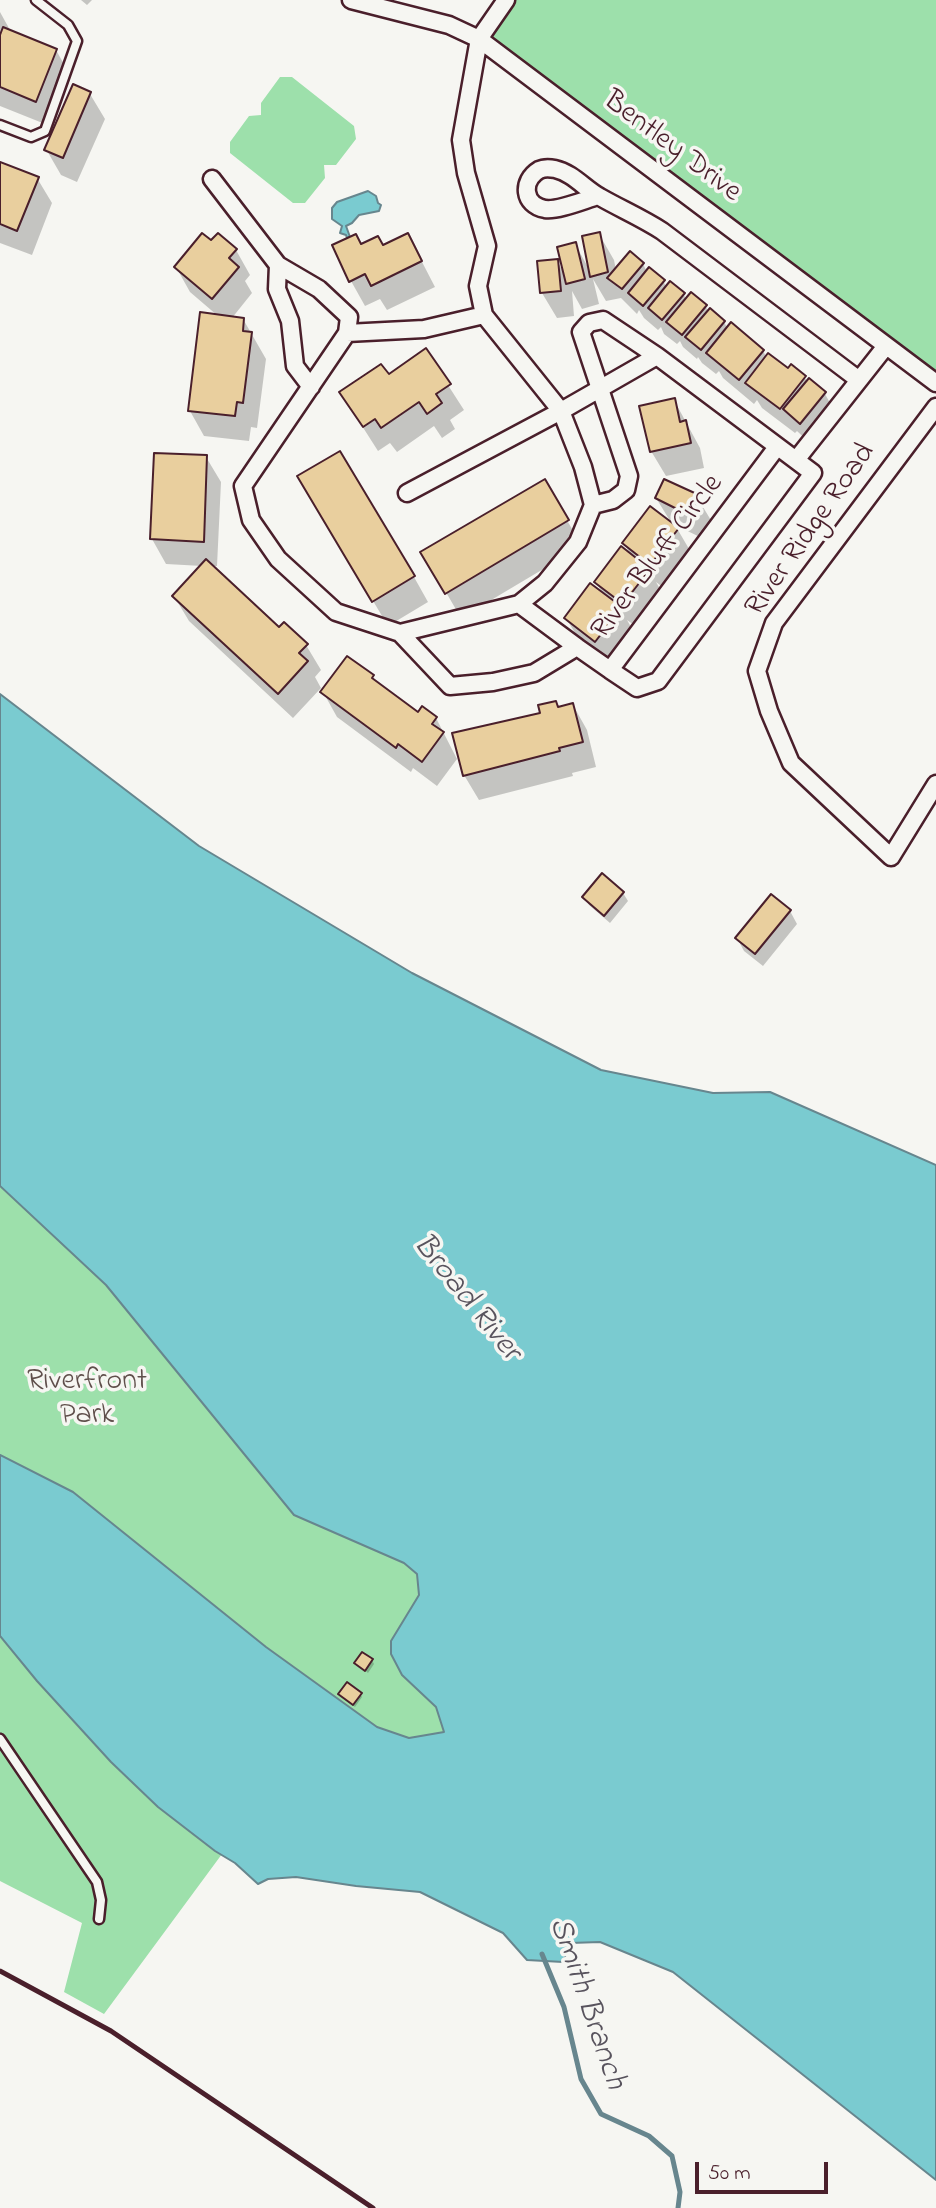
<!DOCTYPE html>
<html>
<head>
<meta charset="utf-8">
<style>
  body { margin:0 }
  #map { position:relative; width:936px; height:2208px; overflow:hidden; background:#f6f6f2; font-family:"Indie Flower",sans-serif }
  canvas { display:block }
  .scale { position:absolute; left:695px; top:2162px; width:133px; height:32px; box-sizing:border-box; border:4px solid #4a1f2b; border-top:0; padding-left:9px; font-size:21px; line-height:24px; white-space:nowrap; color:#4a1f2b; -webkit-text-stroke:5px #f6f6f2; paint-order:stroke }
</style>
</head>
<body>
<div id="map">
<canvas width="936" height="2208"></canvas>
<div class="scale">50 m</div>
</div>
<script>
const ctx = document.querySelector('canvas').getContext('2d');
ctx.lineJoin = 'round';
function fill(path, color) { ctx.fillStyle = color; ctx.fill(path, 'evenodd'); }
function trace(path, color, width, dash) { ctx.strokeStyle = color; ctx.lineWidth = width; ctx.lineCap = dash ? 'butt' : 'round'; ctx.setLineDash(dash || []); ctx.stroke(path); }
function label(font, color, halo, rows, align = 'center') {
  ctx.font = font + ' "Indie Flower",sans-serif'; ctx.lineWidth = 7; ctx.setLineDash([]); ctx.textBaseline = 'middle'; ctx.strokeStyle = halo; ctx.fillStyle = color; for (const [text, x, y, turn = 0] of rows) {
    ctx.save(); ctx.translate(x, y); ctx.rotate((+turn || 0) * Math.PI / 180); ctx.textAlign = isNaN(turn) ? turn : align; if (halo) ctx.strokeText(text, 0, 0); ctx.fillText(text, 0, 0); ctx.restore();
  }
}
fill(new Path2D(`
  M 506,0 L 936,0 L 936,383 L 479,39 Z
  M 280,77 L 292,77 L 354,126 L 356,139 L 336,165 L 324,165 L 325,178 L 305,203 L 293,203 L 230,153 L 230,142 L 249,116 L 261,115 L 261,103 Z
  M 0,1186 L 417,1574 L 419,1595 L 392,1641 L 402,1675 L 436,1707 L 445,1732 L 409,1738 L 377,1727 L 333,1697 L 222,1854 L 104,2014 L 64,1992 L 82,1923 L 0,1881 L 0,1636 C 49,1695 100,1755 157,1805 C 173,1820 191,1832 208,1845 L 266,1647 L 73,1492 L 0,1455 Z`), '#9de0ab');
const water = new Path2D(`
  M 368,191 L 376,196 L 378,203 L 381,205 L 379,211 L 359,215 L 352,223 L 346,226 L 350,237 L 347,238 L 346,235 L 340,233 L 342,226 L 332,219 L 332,208 L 337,202 Z
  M 0,694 L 199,846 L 412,973 L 601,1070 L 713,1093 L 770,1092 L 936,1165 L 936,2180 L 673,1972 L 600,1942 L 570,1943 L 563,1962 L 527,1960 L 503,1933 L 420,1892 L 356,1886 L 296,1877 L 268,1879 L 258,1884 L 235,1863 L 215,1851 L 158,1807 L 111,1762 L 37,1681 L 0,1636 L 0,1455 L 73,1492 L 266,1647 L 377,1727 L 409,1738 L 444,1732 L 436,1707 L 402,1675 L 391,1654 L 391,1641 L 419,1595 L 417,1574 L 404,1563 L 294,1515 L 106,1285 L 0,1186 Z`);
fill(water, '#7acbd0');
trace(water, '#67868e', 2);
fill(new Path2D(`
  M 81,0 L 92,0 L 87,5 Z
  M 0,12 L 10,30 L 9,32 L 56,50 L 70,75 L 50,126 L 0,106 Z
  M 90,94 L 105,119 L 77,182 L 61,175 L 46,149 Z
  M 0,164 L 37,178 L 52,203 L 32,255 L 0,243 Z
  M 599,234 L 614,260 L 616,270 L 643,264 L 647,272 L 663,281 L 667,288 L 683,294 L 687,300 L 705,306 L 709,312 L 724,322 L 728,329 L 763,351 L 767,358 L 804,377 L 808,382 L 809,380 L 825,394 L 839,419 L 815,448 L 797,431 L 795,433 L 762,408 L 757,400 L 754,404 L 723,378 L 719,371 L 716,374 L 702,363 L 698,357 L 697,359 L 683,347 L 680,341 L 677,344 L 664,334 L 661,327 L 658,330 L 644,318 L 639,310 L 637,314 L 621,298 L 606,301 L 593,279 L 599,304 L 582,309 L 572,291 L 574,316 L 557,318 L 542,293 L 557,261 L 564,273 L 575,244 L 589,269 Z
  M 408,235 L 435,287 L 387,310 L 380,299 L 365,306 L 351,281 L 361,246 L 383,247 Z
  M 212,243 L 236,250 L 250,275 L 245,281 L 252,293 L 232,318 L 243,319 L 266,359 L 257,428 L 251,427 L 249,441 L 204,436 L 190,411 L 218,316 L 190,292 L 176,267 Z
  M 426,351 L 464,410 L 450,420 L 455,429 L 442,438 L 434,426 L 397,452 L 390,443 L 378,451 L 341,393 L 388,377 Z
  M 674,400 L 700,448 L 704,468 L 666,476 L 651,451 Z
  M 206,457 L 221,482 L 217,566 L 211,566 L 279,630 L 306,645 L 321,670 L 315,677 L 321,688 L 293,718 L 189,621 L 174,596 L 202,566 L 166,564 L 152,539 Z
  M 544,481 L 582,546 L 461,618 L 423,553 Z
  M 697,497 L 712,522 L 704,539 L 675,525 L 692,554 L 665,589 L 656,582 L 664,596 L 638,628 L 627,620 L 635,634 L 610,666 L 581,643 L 566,618 L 604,596 L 596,582 L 631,556 L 624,543 L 672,524 L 656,498 Z
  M 314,502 L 414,577 L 428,602 L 388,626 Z
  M 373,677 L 377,684 L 418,714 L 436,718 L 457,759 L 437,786 L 413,768 L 411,772 L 337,717 L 323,692 Z
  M 573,705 L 587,730 L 596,767 L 572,773 L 573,776 L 479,800 L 464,775 L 559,709 Z
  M 623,893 L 628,901 L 610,923 L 589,905 L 584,897 Z
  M 790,911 L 797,924 L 763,966 L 744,951 L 737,938 Z
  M 372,1660 L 374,1664 L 368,1673 L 357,1663 Z
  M 340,1694 L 360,1694 L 362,1697 L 355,1707 Z`), '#0003');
trace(new Path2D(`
  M 542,1954 L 564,2007 L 581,2079 L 601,2114 L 649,2136 L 672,2156 L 680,2192 L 678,2208`), '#67868e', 5);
const building = new Path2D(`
  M 3,27 L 57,49 L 36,102 L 0,87 L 0,35 Z
  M 73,84 L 91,92 L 63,158 L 44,150 Z
  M 0,162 L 39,177 L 17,231 L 0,224 Z
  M 600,232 L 608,272 L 590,277 L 582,236 Z
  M 202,233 L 211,240 L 218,233 L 237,249 L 229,258 L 239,267 L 212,299 L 174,267 Z
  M 408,233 L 422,261 L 371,286 L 365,274 L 349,282 L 332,245 L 356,234 L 361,244 L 378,236 L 383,245 Z
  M 576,242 L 585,279 L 566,284 L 557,247 Z
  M 630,251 L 644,263 L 622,289 L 607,278 Z
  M 558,259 L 561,291 L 540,293 L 537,261 Z
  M 649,267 L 665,280 L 643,306 L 628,293 Z
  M 670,281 L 685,293 L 662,320 L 648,308 Z
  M 691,292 L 707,305 L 682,335 L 666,322 Z
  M 710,308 L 725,321 L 701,350 L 685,337 Z
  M 200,312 L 244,318 L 243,331 L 252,332 L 243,403 L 237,402 L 235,416 L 188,411 Z
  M 731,322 L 764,350 L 739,380 L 706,353 Z
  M 426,348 L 451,384 L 436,394 L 442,403 L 427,414 L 419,402 L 381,428 L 375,419 L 363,427 L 339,392 L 381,364 L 389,374 Z
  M 768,353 L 788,368 L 791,364 L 806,376 L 780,409 L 745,383 Z
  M 809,378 L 826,392 L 800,424 L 783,409 Z
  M 675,398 L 680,422 L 686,420 L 691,443 L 650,452 L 639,406 Z
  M 340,451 L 415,576 L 372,602 L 297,476 Z
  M 154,453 L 207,455 L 204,542 L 150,539 Z
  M 545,479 L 569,520 L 445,594 L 420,552 Z
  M 664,479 L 699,495 L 689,515 L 655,498 Z
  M 650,506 L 679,528 L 650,565 L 622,543 Z
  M 621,546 L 650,569 L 623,604 L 594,582 Z
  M 206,559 L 279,627 L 284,622 L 308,644 L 299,653 L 308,661 L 278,694 L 172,596 Z
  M 590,583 L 622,607 L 595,642 L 564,618 Z
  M 347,656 L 374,675 L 372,678 L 418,712 L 422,706 L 437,717 L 432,724 L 444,732 L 422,762 L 398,744 L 396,748 L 320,692 Z
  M 556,701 L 558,707 L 573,703 L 583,742 L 559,748 L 560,751 L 463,776 L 452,733 L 540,713 L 538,705 Z
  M 602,873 L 624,892 L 604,916 L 582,897 Z
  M 771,894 L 791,910 L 755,954 L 735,938 Z
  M 362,1652 L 373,1659 L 365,1671 L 354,1663 Z
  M 347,1682 L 362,1693 L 353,1705 L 338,1694 Z`);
fill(building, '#e9cf9e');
trace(building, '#4a1f2b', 2);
const service = new Path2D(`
  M 0,125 L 31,137 L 45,131 L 77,41 L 68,25 L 36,0
  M 0,1739 L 97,1882 L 101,1900 L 99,1919`);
const minor = new Path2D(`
  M 351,0 L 449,25 L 479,39 L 936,383
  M 506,0 L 479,39 L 461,140 L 466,173 L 487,246 L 478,286 L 484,315 L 561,411 L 657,356 L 813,473 L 658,681 L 637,688 L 610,670
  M 212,179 L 278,265
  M 598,196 C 584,200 558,211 545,209 C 523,205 521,181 539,170 C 543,168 550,168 555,169 C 573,173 585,189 600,197 C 621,209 642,218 662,231 L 859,380
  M 311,387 L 295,366 L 290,321 L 277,289 L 278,265 L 319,289 L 349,317 L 347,333
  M 936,407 L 774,623 L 757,671 L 769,711 L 791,763 L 891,857 L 936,784
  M 796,460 L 886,346
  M 407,493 L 561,411 L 583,467 L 593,505 L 578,542 L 545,583 L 519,604 L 400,633 L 450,686 L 493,682 L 534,673 L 577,647 L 519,604
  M 593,505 L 613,500 L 626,490 L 629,476 L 581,332 L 589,323 L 603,320 L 657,356
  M 400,633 L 336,612 L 278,559 L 251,520 L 243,486 L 347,333 L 424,329 L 484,315
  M 577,647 L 610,670 L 777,447`);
trace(service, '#4a1f2b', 13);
trace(minor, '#4a1f2b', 21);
trace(service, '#f6f6f2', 8);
trace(minor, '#f6f6f2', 16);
trace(new Path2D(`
  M 0,1971 L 111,2031 L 373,2208`), '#4a1f2b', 5);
label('30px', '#4a1f2b', '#f6f6f2', [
  ["Bentley Drive",671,148,37],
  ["River Ridge Road",812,531,-55],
  ["River Bluff Circle",659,558,-53]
]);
label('30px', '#5f4f4b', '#f6f6f2', [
  ["Riverfront",87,1383],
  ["Park",87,1417]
]);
label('italic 32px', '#58535d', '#f6f6f2', [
  ["Broad River",465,1299,51],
  ["Smith Branch",585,2004,71]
]);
</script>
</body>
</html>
